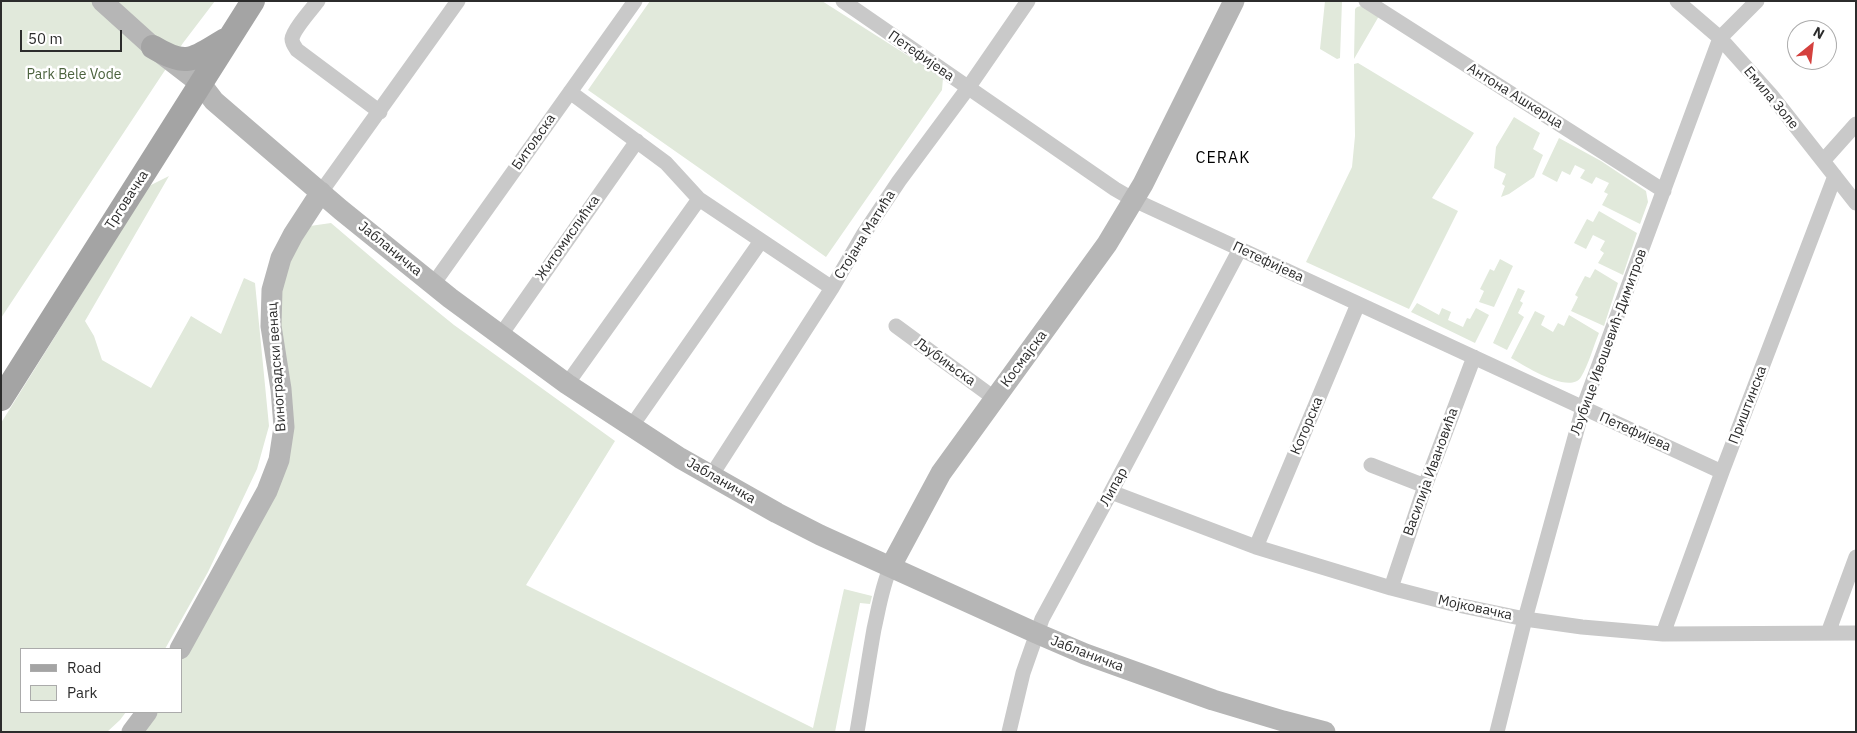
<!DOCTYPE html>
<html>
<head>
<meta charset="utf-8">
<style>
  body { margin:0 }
  #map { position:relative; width:1857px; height:733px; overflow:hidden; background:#fff; font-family:"IBM Plex Sans",sans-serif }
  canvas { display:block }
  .frame { position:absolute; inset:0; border:2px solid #2c2c2c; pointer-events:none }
  .legend { position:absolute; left:20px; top:648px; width:162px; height:65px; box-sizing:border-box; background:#fff; border:1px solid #ababab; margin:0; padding:6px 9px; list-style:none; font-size:15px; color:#2c2c2c }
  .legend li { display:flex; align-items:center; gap:10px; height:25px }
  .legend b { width:25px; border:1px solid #ababab }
  .north { position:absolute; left:1787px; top:20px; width:50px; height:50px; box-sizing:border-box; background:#fff; border:1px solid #ababab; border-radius:50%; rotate:29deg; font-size:14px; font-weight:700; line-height:20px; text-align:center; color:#2c2c2c }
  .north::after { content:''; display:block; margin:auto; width:18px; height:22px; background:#d4413e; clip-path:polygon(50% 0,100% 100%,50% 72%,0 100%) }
  .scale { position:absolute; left:20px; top:30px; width:102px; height:22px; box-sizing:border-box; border:2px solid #2c2c2c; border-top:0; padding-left:6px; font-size:15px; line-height:18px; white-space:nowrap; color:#2c2c2c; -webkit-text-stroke:4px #fff; paint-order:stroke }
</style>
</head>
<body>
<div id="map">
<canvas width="1857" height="733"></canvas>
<div class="frame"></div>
<ul class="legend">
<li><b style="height:6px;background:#a4a4a4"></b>Road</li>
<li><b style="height:14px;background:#e1e9db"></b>Park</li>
</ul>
<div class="north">N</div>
<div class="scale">50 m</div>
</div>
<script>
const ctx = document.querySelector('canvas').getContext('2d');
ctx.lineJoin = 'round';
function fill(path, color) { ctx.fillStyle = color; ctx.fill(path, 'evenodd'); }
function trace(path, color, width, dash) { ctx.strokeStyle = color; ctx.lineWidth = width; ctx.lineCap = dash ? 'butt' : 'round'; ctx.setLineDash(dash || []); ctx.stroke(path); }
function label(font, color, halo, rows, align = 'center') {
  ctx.font = font + ' "IBM Plex Sans",sans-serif'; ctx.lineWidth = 5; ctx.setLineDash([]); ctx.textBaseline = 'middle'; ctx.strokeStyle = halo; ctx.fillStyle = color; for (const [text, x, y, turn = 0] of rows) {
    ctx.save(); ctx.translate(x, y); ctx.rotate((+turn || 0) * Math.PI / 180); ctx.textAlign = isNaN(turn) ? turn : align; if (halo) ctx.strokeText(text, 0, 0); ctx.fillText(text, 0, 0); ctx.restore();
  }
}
fill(new Path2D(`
  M 1,1 L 215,1 L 183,43 L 1,318 Z
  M 650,1 L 822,1 L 943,78 L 942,90 L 826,257 L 588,90 Z
  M 1325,1 L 1342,1 L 1340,58 L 1337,59 L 1320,49 Z
  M 1361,6 L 1379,16 L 1354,59 L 1355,9 L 1357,7 Z
  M 1358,63 L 1474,133 L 1432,198 L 1458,211 L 1409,309 L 1306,262 L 1352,167 L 1355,136 L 1354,64 Z
  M 1514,117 L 1540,133 L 1533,149 L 1543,155 L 1534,177 L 1509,194 L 1501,197 L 1505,186 L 1502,184 L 1506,174 L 1494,168 L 1496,147 Z
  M 1559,138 L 1601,161 L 1646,191 L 1648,202 L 1640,224 L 1602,205 L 1608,194 L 1604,192 L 1609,183 L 1596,177 L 1592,184 L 1580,178 L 1585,170 L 1575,165 L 1570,175 L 1562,171 L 1557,182 L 1542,174 Z
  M 169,176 L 85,321 L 94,336 L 102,360 L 151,388 L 191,316 L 221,334 L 244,278 L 255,283 L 269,426 L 257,469 L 208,572 L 165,649 L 21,649 L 21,712 L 126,712 L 120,720 L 107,732 L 1,732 L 1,423 L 149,186 Z
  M 1599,211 L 1637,233 L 1623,275 L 1598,263 L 1604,253 L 1600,250 L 1605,241 L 1593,235 L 1586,249 L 1574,243 L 1587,219 L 1593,222 Z
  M 331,223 L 385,269 L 454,325 L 615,441 L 526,585 L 813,728 L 844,589 L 872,596 L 870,604 L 860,603 L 835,732 L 138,732 L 154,712 L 181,712 L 181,661 L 273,499 L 279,289 L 290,254 L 310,226 Z
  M 1500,259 L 1513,266 L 1494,307 L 1479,302 L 1484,291 L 1480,289 L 1490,269 L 1494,271 Z
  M 1595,269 L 1618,283 L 1604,326 L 1571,311 L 1578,297 L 1575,295 L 1585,276 L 1590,278 Z
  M 1518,288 L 1525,291 L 1520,301 L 1523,303 L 1518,313 L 1524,317 L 1507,350 L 1493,343 Z
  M 1417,303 L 1439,315 L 1442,308 L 1451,312 L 1448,320 L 1463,327 L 1467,318 L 1470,319 L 1476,308 L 1489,315 L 1475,343 L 1411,312 Z
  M 1535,311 L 1545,316 L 1541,325 L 1553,332 L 1558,323 L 1564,326 L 1569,315 L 1599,333 C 1593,347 1589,364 1581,377 C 1570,395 1525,366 1511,358 Z`), '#e1e9db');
trace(new Path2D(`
  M 318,1 C 311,10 293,30 292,39 C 292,43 295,47 297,50 L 380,112
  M 843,1 L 1115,189 L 1134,200 L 1722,472
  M 1366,1 L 1664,191
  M 1677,1 L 1720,38 L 1771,95 L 1856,203
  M 570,92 L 666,163 L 699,199 L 832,288
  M 1823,161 L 1856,124
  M 321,192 L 458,1
  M 434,283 L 635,1
  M 896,326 L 994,398
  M 500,336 L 637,141
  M 567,384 L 699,199
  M 631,427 L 761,241
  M 1371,465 L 1425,486
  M 711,476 L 832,288 L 863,235 L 899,181 L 968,88 L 1028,1
  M 1111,492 L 1256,547 L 1391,588 L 1453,604 L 1525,619 L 1582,627 L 1663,634 L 1856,633
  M 1256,547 L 1358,304
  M 1391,588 L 1425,486 L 1474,357
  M 1828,633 L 1856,557
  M 1663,634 L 1722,472 L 1835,176
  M 857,732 C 863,697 868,663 874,629 C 879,607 882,586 891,566
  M 1009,732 L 1023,673 L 1042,619 L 1111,492 L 1240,249
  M 1497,732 L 1525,619 L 1583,408 L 1720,38 L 1757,1`), '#c9c9c9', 15);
trace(new Path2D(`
  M 102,1 L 153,47 L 201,84 L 214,101 L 243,126 L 341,210 L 450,298 L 567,384 L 680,458 L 777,513 L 820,535 L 1036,633 L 1085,654 L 1213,700 L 1283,721 L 1325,732
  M 891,566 L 941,473 L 1107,244 L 1143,184 L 1234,1
  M 180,649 L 267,491 L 279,460 L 284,427 L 281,389 L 271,326 L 272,290 L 281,258 L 293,235 L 321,192
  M 132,732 L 147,712`), '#b6b6b6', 21);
trace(new Path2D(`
  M 153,47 C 188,68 193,59 225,40
  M 1,399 L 253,1`), '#a4a4a4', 24);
label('14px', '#2c2c2c', '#fff', [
  ["Петефијева",921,56,35],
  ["Антона Ашкерца",1515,96,32],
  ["Емила Золе",1771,98,50],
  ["Битољска",534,142,-55],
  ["Трговачка",127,200,-57],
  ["Стојана Матића",865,235,-58],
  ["Житомислићка",568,238,-55],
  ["Јабланичка",390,249,39],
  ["Петефијева",1268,262,25],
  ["Љубице Ивошевић-Димитров",1609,342,-70],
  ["Космајска",1024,359,-53],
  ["Љубињска",945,362,36],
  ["Виноградски венац",277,367,-94],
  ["Приштинска",1748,405,-69],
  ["Которска",1307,426,-67],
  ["Петефијева",1635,432,24],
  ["Василија Ивановића",1431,472,-70],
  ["Јабланичка",721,481,30],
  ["Липар",1114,487,-61],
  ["Мојковачка",1475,608,12],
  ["Јабланичка",1087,654,21]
]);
label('14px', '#4c633e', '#fff', [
  ["Park Bele Vode",74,75]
]);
ctx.letterSpacing = '1px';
label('16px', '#000', '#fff', [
  ["CERAK",1223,158]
]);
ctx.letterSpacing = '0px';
</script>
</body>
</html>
